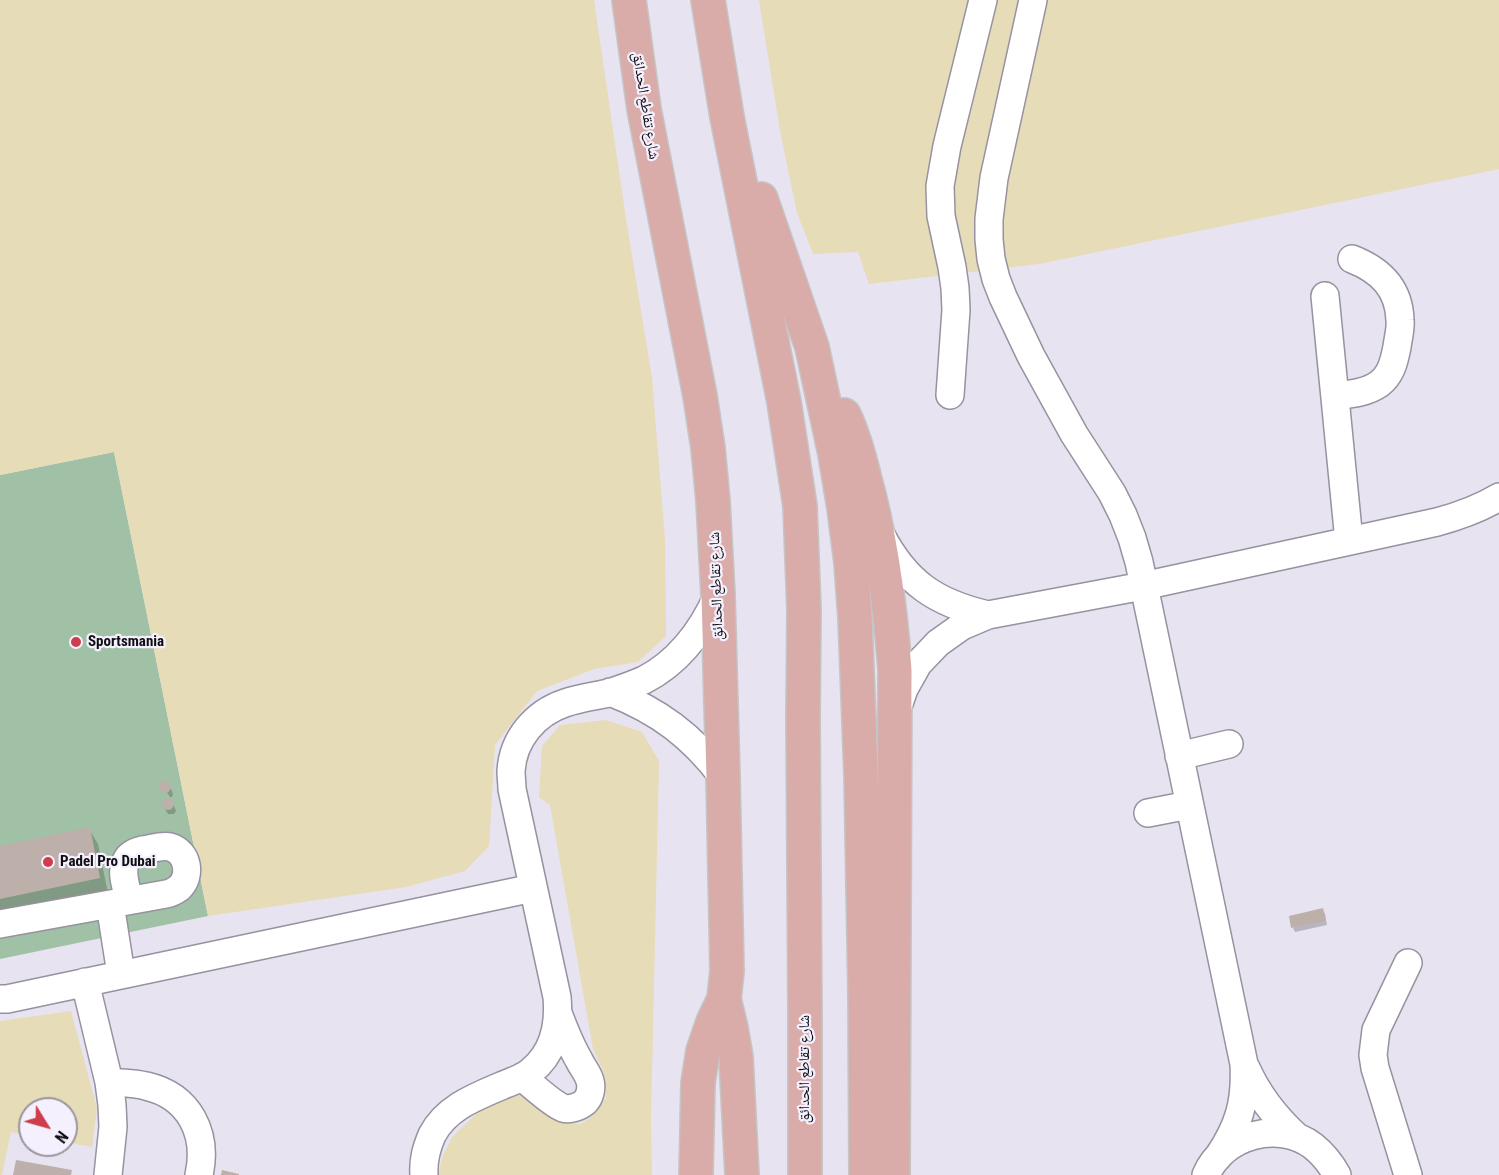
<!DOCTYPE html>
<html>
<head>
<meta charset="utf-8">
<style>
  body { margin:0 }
  #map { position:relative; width:1499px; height:1175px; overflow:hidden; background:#e8e3f0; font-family:"Roboto Condensed",sans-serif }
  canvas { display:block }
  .north { position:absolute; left:18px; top:1097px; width:60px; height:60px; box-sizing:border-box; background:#f5f0fd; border:2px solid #99969f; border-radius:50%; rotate:127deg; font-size:16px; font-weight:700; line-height:24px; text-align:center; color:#0f0e12 }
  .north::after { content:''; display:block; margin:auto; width:21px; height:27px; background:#cd3d4b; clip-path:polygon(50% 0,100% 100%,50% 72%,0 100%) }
</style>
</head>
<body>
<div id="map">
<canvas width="1499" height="1175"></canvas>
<div class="north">N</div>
</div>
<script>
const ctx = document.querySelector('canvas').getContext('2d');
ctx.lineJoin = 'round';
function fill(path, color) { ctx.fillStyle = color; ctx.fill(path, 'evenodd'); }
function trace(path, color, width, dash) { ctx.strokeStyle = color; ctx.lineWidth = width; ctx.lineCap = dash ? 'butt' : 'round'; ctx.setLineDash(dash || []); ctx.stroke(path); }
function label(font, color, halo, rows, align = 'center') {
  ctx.font = font + ' "Roboto Condensed","Noto Naskh Arabic",sans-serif'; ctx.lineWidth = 4.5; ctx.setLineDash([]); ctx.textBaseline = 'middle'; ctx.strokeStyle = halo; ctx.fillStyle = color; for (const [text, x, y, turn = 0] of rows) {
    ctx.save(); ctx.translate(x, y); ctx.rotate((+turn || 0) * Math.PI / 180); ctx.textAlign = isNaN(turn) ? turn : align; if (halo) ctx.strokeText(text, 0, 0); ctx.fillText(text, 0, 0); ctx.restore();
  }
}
fill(new Path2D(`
  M 114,452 L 208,916 L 0,959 L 0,475 Z`), '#a0c1a6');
fill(new Path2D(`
  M 0,0 L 594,0 L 626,219 L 652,378 L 665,539 L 666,636 L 638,662 L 594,669 L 537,691 L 495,745 L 489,846 L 465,871 L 406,887 L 208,916 L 114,452 L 0,475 Z
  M 759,0 L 1499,0 L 1499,169 L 1039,264 L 869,284 L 858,252 L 813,254 L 797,213 L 780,131 Z
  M 606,720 L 642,732 L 659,761 L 651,1118 L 652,1175 L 438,1175 L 442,1158 L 452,1137 L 474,1116 L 498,1100 L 521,1095 L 545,1109 L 564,1123 L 581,1124 L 594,1114 L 606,1098 L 604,1073 L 593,1049 L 550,805 L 539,797 L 542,746 L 560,725 Z
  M 71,1011 L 97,1108 L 92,1147 L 66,1142 L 66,1109 L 30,1109 L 30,1136 L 11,1132 L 2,1175 L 0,1175 L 0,1021 Z`), '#e6dcb7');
fill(new Path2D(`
  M 164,782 L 169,784 L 173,794 L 172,797 L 170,797 L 163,786 L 161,788 L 162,784 Z
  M 167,799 L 171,801 L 174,806 L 176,811 L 174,814 L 168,814 L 165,809 L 163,804 Z
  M 89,829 L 98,844 L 108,893 L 0,915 L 0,848 Z
  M 1323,910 L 1325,914 L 1327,925 L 1295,932 L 1293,928 Z`), '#0003');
fill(new Path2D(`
  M159 787a6 6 0 1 1 12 0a6 6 0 1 1-12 0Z
  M162 804a6 6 0 1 1 12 0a6 6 0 1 1-12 0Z
  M 90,827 L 100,878 L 0,899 L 0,846 Z
  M 1323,908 L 1326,921 L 1291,928 L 1289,916 Z
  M 16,1160 L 72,1170 L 71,1175 L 13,1175 Z
  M 222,1170 L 239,1174 L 239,1175 L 221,1175 Z`), '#bdafaa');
const minor = new Path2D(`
  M 1033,0 L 994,178 L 989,219 L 989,239 L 991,259 L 996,279 L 1003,297 L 1031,356 L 1074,434 L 1112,493 L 1123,515 L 1132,538 L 1139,562 L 1244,1064 C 1246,1102 1239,1126 1218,1157
  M 1325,296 L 1349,541
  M 950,395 L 956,310 L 955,288 L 952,267 L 941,216 L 940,186 L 947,146 L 983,0
  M 1335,396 C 1350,394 1366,393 1379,384 C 1391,375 1394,362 1397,347 C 1398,338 1401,329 1400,320 C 1399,288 1380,270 1352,259
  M 881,535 C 906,583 936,603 988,615
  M 610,692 C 659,711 692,736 723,777
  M 897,709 L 904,689 L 918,664 L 938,643 L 962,626 L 988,615 L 1143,586 L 1437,522 C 1459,516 1479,509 1499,497
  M 1179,756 L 1229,744
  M 1148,813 L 1189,805
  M 110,904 L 121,974
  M 0,924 L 166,894 C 171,893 175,891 179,888 C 192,876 188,852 170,847 C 161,845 151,849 142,850 C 134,852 127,856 125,864 C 121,875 127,889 129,900
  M 1408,963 L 1376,1030 L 1373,1055 L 1375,1068 L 1408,1175
  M 85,982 L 109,1082 L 112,1105 L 113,1127 L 108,1175
  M 0,999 L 7,999 L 533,888
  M 1246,1068 C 1258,1095 1275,1117 1297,1137
  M 522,1077 C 532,1085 552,1104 563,1108 C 570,1110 579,1107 585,1102 C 590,1097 592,1088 590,1081 C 588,1073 582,1067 579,1060 C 570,1045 564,1029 558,1013
  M 109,1082 C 121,1083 135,1083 146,1086 C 190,1096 208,1134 199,1175
  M 424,1175 C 423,1160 426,1149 432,1135 C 446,1108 475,1097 501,1086 C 508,1083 516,1080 523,1077 C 552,1059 560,1030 557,997 L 512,789 C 512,783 511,777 511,771 C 513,739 535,713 565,703 C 579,698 595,696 609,693 C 621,689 633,685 644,680 C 679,662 702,631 718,595
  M 1206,1175 C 1223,1135 1278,1120 1313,1146 C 1323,1154 1331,1164 1337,1175`);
const major = new Path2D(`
  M 629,0 L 644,109 L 700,396 L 708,448 L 713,501 L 718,595 L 723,777 L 727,971 L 724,999 L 713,1022 L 703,1051 L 698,1083 L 696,1175
  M 708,0 L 727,117 L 784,402 L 800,506 L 804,610 L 803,717 L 805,1018 L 805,1175
  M 761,199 L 812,347 L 835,454 L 844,508 L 851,563 L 855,618 L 861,775 L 865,994 L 866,1175
  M 844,415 C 853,434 859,455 864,476 C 882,540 890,604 895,670 L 893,1175
  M 724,999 L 731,1028 L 736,1057 L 742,1175`);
trace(minor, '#97929f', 30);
trace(major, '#c5c5c6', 36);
trace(minor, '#fff', 27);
trace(major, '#d9aba9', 33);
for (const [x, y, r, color] of [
  [76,642,6,"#cd3d4b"],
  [48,862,6,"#cd3d4b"]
]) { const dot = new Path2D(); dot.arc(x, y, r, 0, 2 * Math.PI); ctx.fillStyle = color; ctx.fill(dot); trace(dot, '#f5f0fd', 2); }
label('15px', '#0f0e12', '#f5f0fd', [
  ["شارع تقاطع الحدائق",645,106,81],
  ["شارع تقاطع الحدائق",717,586,-92],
  ["شارع تقاطع الحدائق",805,1069,-90]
]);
label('bold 15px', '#0f0e12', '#f5f0fd', [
  ["Sportsmania",88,642],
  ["Padel Pro Dubai",60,862]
], 'left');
</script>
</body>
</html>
